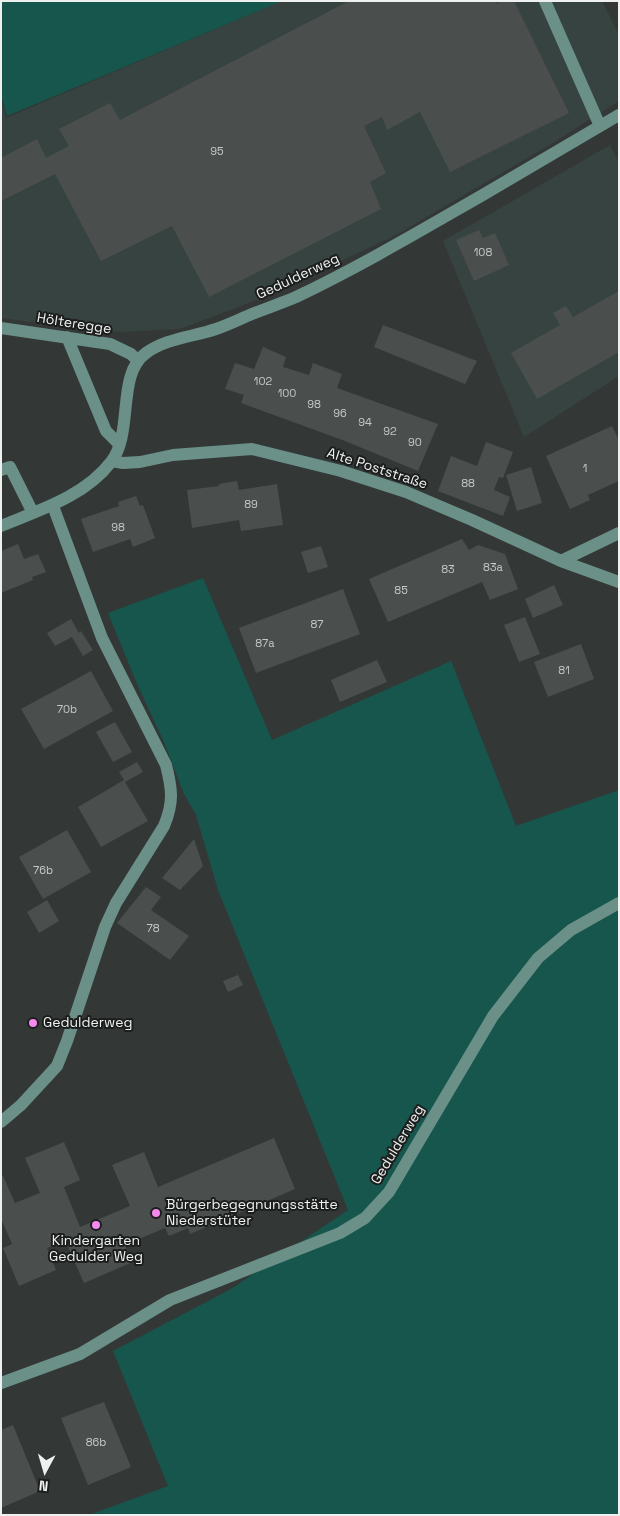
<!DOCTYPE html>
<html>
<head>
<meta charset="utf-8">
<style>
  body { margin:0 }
  #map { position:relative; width:620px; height:1516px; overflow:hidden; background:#333837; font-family:"Space Grotesk",sans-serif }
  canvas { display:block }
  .frame { position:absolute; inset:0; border:2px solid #eef1f0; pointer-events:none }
  .north { position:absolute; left:20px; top:1446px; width:50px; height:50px; -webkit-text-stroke:4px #1c1e1e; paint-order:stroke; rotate:186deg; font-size:14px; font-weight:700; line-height:20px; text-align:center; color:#eef1f0 }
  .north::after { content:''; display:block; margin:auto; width:18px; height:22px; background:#eef1f0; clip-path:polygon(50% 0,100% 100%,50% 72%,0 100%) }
</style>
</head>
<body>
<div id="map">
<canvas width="620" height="1516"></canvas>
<div class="frame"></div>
<div class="north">N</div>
</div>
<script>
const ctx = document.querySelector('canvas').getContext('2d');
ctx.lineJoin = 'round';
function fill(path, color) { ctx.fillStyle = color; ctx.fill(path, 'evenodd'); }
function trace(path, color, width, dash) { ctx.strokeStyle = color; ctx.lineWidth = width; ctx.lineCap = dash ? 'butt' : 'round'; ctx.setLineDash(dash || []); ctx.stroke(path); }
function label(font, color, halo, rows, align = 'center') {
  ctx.font = font + ' "Space Grotesk",sans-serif'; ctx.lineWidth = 4; ctx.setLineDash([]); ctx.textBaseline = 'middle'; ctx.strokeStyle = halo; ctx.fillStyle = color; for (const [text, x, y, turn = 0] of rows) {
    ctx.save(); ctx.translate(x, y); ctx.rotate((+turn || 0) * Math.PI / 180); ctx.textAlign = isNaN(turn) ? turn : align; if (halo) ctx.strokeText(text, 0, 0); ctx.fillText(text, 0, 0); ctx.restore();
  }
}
fill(new Path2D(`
  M 281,1 L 602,1 L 619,35 L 619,101 L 553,143 L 394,236 L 267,296 L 180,329 L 120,332 L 61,326 L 1,318 L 1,97 L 6,118 Z
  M 610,145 L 619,163 L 619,376 L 524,437 L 443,241 Z`), '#374340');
fill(new Path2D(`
  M 1,1 L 282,1 L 7,116 L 1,95 Z
  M 203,578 L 272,740 L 451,661 L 516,826 L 619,790 L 619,1515 L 89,1515 L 168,1486 L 113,1351 L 231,1289 L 348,1210 L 218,890 L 196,815 L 184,794 L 163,740 L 137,684 L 108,613 Z`), '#16564c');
fill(new Path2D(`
  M 349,1 L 495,1 L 496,4 L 501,1 L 514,1 L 569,113 L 450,172 L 420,112 L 387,130 L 382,117 L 364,126 L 386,173 L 370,182 L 381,209 L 209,297 L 172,226 L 101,261 L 55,174 L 1,201 L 1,158 L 37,139 L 46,158 L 69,146 L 59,129 L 110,103 L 120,120 Z
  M 479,230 L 483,238 L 495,233 L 509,265 L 474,281 L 456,240 Z
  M 619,291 L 619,352 L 537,399 L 511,353 L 560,325 L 553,313 L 566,306 L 573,317 Z
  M 383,325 L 477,361 L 465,384 L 374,347 Z
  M 263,347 L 286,357 L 283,367 L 309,375 L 313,363 L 342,374 L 337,388 L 438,424 L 418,471 L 345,441 L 241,403 L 244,395 L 225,389 L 235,363 L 254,369 Z
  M 612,426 L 619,440 L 619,481 L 588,495 L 590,500 L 570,509 L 546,456 Z
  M 486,442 L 513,452 L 503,478 L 499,477 L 494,490 L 510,497 L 503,516 L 438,491 L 451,456 L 477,466 Z
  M 531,467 L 542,503 L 517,511 L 506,475 Z
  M 237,481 L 239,490 L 277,484 L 283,525 L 241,531 L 239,520 L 192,528 L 187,490 L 219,486 L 219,484 Z
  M 136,496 L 140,506 L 143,505 L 155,538 L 133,547 L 130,539 L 93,552 L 81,519 L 119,506 L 118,502 Z
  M 462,539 L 469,550 L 478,545 L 505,554 L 518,589 L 490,600 L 482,582 L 388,622 L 369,579 Z
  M 18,544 L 24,559 L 38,554 L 46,572 L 32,577 L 33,580 L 1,593 L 1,551 Z
  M 321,546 L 328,567 L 308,573 L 301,552 Z
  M 554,585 L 563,605 L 533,618 L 525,599 Z
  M 343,589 L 360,634 L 256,673 L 239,628 Z
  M 525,617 L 540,654 L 519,662 L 504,625 Z
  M 71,619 L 79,633 L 81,631 L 93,650 L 83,656 L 72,637 L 55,646 L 47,633 Z
  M 581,644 L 594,679 L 548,697 L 534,662 Z
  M 377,660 L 387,682 L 340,702 L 331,680 Z
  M 91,671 L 113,711 L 44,749 L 21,709 Z
  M 115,722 L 132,752 L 113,762 L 96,732 Z
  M 137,762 L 143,772 L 125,782 L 148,821 L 101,847 L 78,807 L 124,780 L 119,772 Z
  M 67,830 L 91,872 L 43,899 L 19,857 Z
  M 194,839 L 203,866 L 180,890 L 162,878 Z
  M 146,887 L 161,897 L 151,910 L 189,936 L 170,960 L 117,923 Z
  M 47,900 L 59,921 L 39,933 L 27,912 Z
  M 238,975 L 243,985 L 228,992 L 223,981 Z
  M 274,1138 L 295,1189 L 190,1234 L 188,1228 L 169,1236 L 165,1228 L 125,1245 L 133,1262 L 84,1283 L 65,1240 L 47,1248 L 56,1270 L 19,1286 L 3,1248 L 12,1244 L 2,1221 L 1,1221 L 1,1176 L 3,1176 L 15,1203 L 40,1193 L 25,1158 L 64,1142 L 80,1180 L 64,1187 L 80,1227 L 130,1206 L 112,1165 L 144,1152 L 158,1187 Z
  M 104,1402 L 131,1467 L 88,1485 L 61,1418 Z
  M 13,1425 L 40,1491 L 1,1508 L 1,1430 Z`), '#4a4f4e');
trace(new Path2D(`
  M 545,1 L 600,126
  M 1,328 L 110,344 L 131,354 L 138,361
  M 67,337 L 106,431 L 119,444
  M 112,461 L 123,463 L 140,462 L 173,455 L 252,449 L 341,471 L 406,492 L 472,520 L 561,561 L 619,582
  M 1,470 L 10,467 L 33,513
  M 1,526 C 40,510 85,496 111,462 C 134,433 116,374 146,353 C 167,338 193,337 216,329 C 228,325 240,319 252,314 C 267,308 282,303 296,297 C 359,267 420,231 481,196 C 527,169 573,142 619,115
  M 561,561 L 619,533
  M 1,1122 L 21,1105 L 57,1066 L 67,1041 L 105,927 L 116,903 L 164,826 C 174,802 172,789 166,765 L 102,638 L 53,506
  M 1,1383 L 80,1354 L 170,1300 L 340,1233 L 365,1218 L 389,1192 L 493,1016 L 538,958 L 571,930 L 619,903`), '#6a9088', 12);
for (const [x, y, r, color] of [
  [33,1023,5,"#f689ee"],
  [156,1213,5,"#f689ee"],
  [96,1225,5,"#f689ee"]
]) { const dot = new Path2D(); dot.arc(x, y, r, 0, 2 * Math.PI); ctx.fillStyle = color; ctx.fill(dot); trace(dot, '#1c1e1e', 2); }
label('11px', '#c5c8c8', null, [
  ["95",217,152],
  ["108",483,253],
  ["102",263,382],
  ["100",287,394],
  ["98",314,405],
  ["96",340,414],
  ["94",365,423],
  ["92",390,432],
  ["90",415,443],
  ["1",585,469],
  ["88",468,484],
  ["89",251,505],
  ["98",118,528],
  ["83a",493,568],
  ["83",448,570],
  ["85",401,591],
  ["87",317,625],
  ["87a",265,644],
  ["81",564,671],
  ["70b",67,710],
  ["76b",43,871],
  ["78",153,929],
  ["86b",96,1443]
]);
label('14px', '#eef1f0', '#1c1e1e', [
  ["Gedulderweg",298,277,-25],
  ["Hölteregge",74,324,9],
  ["Alte Poststraße",377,469,18],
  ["Gedulderweg",398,1145,-59]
]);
label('14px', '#eef1f0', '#1c1e1e', [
  ["Gedulderweg",43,1023],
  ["Bürgerbegegnungsstätte",166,1205],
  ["Niederstüter",166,1221],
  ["Kindergarten",96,1241,"center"],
  ["Gedulder Weg",96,1257,"center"]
], 'left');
</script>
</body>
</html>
